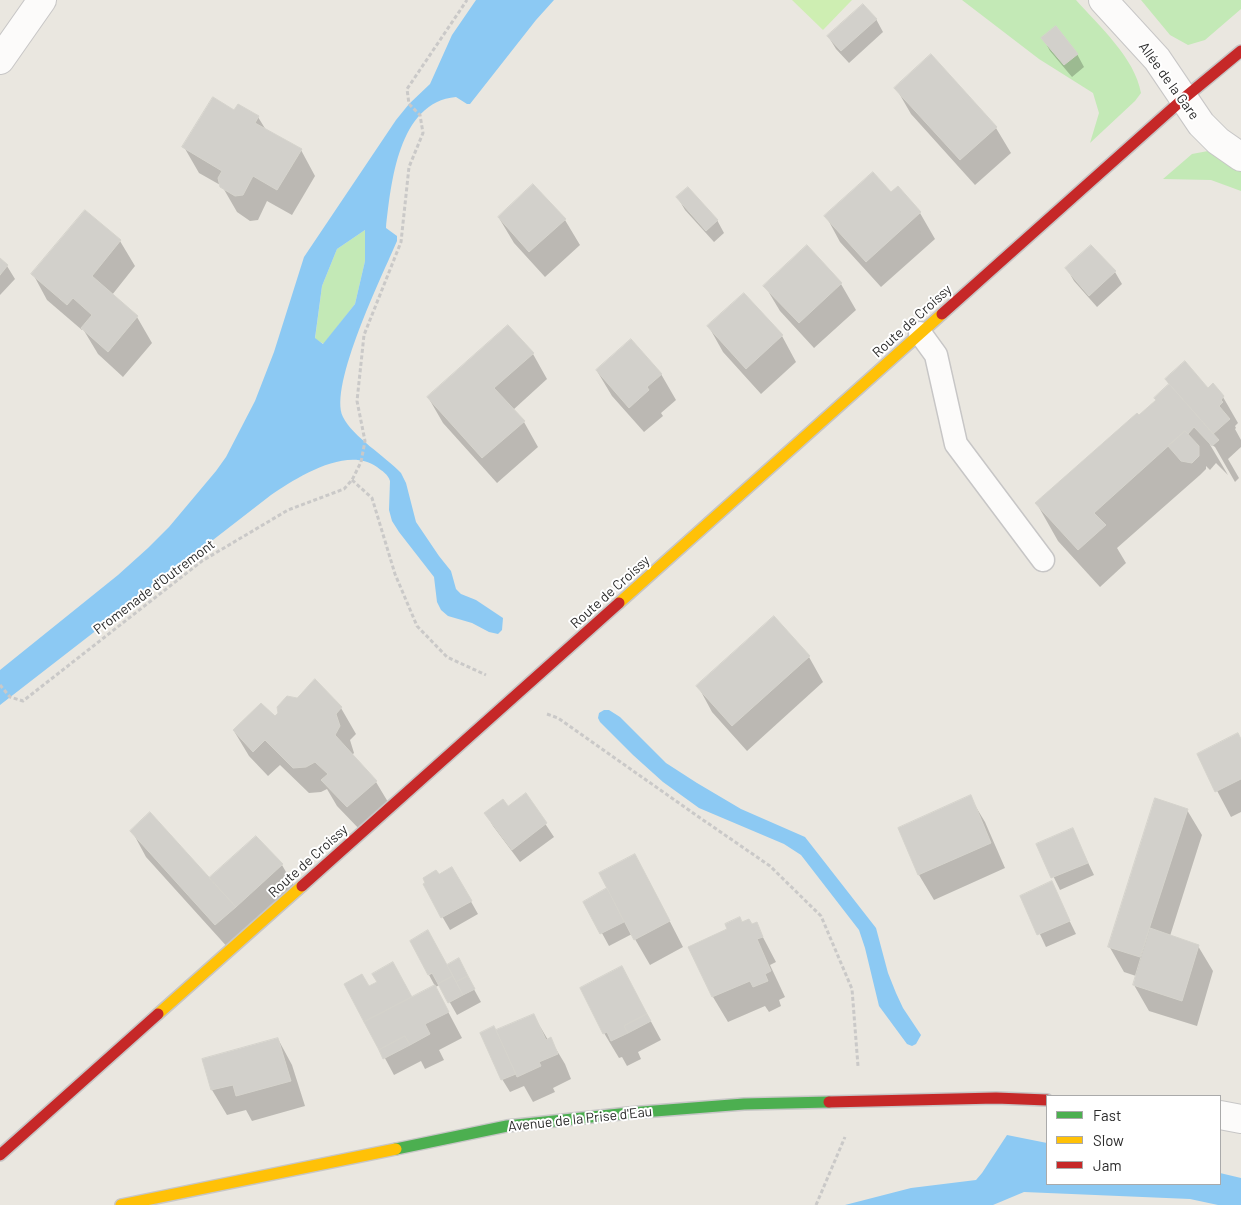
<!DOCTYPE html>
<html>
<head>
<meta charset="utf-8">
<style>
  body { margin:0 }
  #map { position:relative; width:1241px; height:1205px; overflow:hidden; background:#eae7e0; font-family:Barlow,sans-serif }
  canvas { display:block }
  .legend { position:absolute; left:1046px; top:1095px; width:175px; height:90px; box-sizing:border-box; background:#fff; border:1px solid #aaa; margin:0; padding:6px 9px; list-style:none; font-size:15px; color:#2b2b2b }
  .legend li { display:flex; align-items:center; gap:10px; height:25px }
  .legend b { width:25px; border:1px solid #aaa }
</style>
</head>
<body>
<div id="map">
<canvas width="1241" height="1205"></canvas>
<ul class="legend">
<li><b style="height:6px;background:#4caf50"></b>Fast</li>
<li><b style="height:6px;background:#ffc107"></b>Slow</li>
<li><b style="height:6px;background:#c62828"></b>Jam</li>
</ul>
</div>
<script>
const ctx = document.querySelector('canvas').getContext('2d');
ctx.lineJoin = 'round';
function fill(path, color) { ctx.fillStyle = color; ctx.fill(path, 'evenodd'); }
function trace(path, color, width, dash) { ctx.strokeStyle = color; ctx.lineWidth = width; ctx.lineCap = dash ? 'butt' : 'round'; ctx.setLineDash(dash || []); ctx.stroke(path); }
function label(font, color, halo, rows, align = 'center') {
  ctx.font = font + ' Barlow,sans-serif'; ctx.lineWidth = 4; ctx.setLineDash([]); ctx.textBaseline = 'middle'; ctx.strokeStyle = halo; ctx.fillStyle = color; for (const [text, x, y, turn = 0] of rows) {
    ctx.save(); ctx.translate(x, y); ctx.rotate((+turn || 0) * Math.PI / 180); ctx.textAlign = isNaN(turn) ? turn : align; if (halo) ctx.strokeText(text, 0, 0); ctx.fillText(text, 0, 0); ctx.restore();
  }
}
fill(new Path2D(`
  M 962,0 L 1076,0 C 1099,26 1135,58 1141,93 L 1135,101 L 1090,143 L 1099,113 L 1093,93 L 1039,59 Z
  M 1141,0 L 1241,0 L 1241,9 L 1205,40 L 1188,45 L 1170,35 Z
  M 1208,151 L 1222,158 L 1241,172 L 1241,191 L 1211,180 L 1163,179 L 1192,154 Z
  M 365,230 L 365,261 L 355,304 L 324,344 L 315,339 L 322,286 L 337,249 Z`), '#c3e9b6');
fill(new Path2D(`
  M 792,0 L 852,0 L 823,30 Z`), '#ceeeb2');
fill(new Path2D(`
  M 476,0 L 554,0 L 536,20 L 470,104 L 467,104 L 456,97 C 398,102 391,184 386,228 L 397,236 L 397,241 C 383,274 328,386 343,417 C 353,437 385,456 401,473 L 406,483 L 416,522 L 439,556 L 451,571 L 456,589 L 461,594 L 476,600 L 503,618 L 502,630 L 498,634 L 489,632 L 472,623 L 448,616 L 441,610 L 437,602 L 434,577 L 399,532 L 392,521 L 389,510 L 390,481 C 388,474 382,471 377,467 C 347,445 296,478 271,495 L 0,705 L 0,670 L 118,575 L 148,548 L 169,527 L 216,471 L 226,457 L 255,401 L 274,352 L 304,257 L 396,120 L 409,104 L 430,84 L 452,35 ZM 365,230 L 365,261 L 355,304 L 323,344 L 315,338 L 322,286 L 337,249 Z
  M 604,710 L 609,710 L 620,717 L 666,763 L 697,783 L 741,809 L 805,837 L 876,928 L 888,973 L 896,993 L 903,1008 L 921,1035 L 916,1044 L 912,1046 L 907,1044 L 879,1006 L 865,948 L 859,930 L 801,855 L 784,844 L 699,808 L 663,782 L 633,755 L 600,722 L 598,718 L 599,713 Z
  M 1007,1135 L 1047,1143 L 1047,1184 L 1220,1184 L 1220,1173 L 1241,1178 L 1241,1205 L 1218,1205 L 1190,1199 L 1024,1192 L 993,1205 L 845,1205 L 911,1188 L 976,1180 L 982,1173 Z`), '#8cc9f3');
fill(new Path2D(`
  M 876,19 L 883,32 L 849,63 L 836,49 L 828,36 Z
  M 1043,38 L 1077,54 L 1084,67 L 1072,77 L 1050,51 Z
  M 896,88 L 996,128 L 1011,153 L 975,185 L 911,114 Z
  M 234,111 L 258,117 L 266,130 L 301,150 L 315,176 L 292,215 L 267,201 L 258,220 L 250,221 L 237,212 L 222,186 L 199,173 L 184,147 Z
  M 898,188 L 920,213 L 935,239 L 881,287 L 840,242 L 826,216 L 891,194 Z
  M 678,198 L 717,220 L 724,233 L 714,242 L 685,210 Z
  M 499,218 L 565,220 L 580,245 L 545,277 L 514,243 Z
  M 120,241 L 135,266 L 112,295 L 137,317 L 152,343 L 123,377 L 98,354 L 83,329 L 82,330 L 47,300 L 33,274 Z
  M 807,247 L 841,284 L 856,310 L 814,348 L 780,311 L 765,286 Z
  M 0,260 L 7,266 L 15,279 L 0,295 Z
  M 1067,269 L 1115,272 L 1122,284 L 1097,307 L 1074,281 Z
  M 744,295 L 782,336 L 796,362 L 761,394 L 723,352 L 709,327 Z
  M 533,354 L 547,379 L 513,410 L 524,422 L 538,447 L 497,483 L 443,423 L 428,397 Z
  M 597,371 L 661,374 L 676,400 L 661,413 L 663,416 L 644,432 L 612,396 Z
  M 1166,380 L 1208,390 L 1223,397 L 1238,423 L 1235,426 L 1236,428 L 1235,429 L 1241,440 L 1241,447 L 1228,459 L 1239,478 L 1235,482 L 1215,447 L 1209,443 L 1228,475 L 1216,463 L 1210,470 L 1206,466 L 1206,469 L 1200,475 L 1117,548 L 1126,563 L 1100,587 L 1058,541 L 1037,504 L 1157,401 L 1170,385 Z
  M 809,657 L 823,682 L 747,751 L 712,712 L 698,686 Z
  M 315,681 L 341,708 L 356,734 L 350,740 L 354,753 L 352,755 L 376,782 L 391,807 L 362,832 L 337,806 L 327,789 L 321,792 L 309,793 L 280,765 L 268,776 L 249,756 L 234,731 L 275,718 L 298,699 Z
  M 1241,741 L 1241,812 L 1231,817 L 1198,755 Z
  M 526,795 L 554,837 L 520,862 L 493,826 L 486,814 L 508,808 Z
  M 970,797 L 985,822 L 1005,868 L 934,900 L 919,875 L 899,828 Z
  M 1187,810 L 1202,835 L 1170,936 L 1198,946 L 1213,971 L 1197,1026 L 1149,1011 L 1134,985 L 1136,976 L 1124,972 L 1109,946 Z
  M 1072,829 L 1094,875 L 1060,890 L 1038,845 Z
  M 132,831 L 209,879 L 256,838 L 282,865 L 297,891 L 230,950 L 146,857 Z
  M 452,868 L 478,914 L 450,930 L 424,885 Z
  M 649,881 L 683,947 L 650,965 L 632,934 L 609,946 L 585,902 L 612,900 Z
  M 1051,883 L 1076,934 L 1046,947 L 1022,896 Z
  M 742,923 L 752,926 L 756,924 L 776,962 L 770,965 L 785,997 L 779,1000 L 781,1006 L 769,1012 L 765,1006 L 728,1022 L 713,997 L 690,947 Z
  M 447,966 L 465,973 L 481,1002 L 457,1015 L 440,985 L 435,987 L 462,1038 L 439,1050 L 444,1060 L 425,1069 L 421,1061 L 394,1075 L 380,1049 L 369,988 L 412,999 L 435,986 L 429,975 Z
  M 622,968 L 661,1040 L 638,1052 L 641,1059 L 627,1066 L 622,1057 L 619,1058 L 604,1033 Z
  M 534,1016 L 548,1040 L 550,1039 L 565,1064 L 571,1079 L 553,1088 L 555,1092 L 533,1102 L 524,1086 L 510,1092 L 502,1079 L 496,1031 Z
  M 278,1039 L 292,1065 L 305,1106 L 252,1121 L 246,1110 L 227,1115 L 212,1090 L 203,1060 Z`), '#0003');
const building = new Path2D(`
  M 863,4 L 877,19 L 841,51 L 827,36 Z
  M 1056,26 L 1078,54 L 1064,65 L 1041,38 Z
  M 931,54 L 997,127 L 960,160 L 894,88 Z
  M 213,97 L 234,110 L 238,104 L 259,116 L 255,123 L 302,149 L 277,190 L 253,176 L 243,195 L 235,196 L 220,187 L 218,178 L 222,171 L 182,147 Z
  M 873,172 L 891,192 L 898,186 L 921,212 L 866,262 L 824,216 Z
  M 533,184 L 566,219 L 529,252 L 498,217 Z
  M 688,187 L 718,220 L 706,231 L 676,197 Z
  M 85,210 L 121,240 L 92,276 L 138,316 L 108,352 L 81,328 L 92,315 L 73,298 L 67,305 L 31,274 Z
  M 807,245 L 842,283 L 799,323 L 763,286 Z
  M 1091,245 L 1116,271 L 1089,296 L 1065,268 Z
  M 0,258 L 8,265 L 0,275 Z
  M 744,293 L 783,335 L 746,369 L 707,326 Z
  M 508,325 L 534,353 L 494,388 L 525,421 L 482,458 L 427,397 Z
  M 631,339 L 662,374 L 647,387 L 649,390 L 629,408 L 596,370 Z
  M 1185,361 L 1208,388 L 1213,383 L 1224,396 L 1221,400 L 1223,402 L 1219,406 L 1230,419 L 1213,434 L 1165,379 Z
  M 1169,384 L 1219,440 L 1212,446 L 1194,427 L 1188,434 L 1185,431 L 1094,513 L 1106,525 L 1078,550 L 1035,503 L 1137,413 L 1139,415 L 1156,400 L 1154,398 Z
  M 1185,431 L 1199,446 L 1199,456 L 1192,463 L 1181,461 L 1168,446 Z
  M 774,616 L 810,656 L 732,726 L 696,686 Z
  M 315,679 L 342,707 L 336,714 L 340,726 L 335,735 L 377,781 L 347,807 L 321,780 L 328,774 L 315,762 L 306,767 L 293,768 L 265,740 L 253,752 L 233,730 L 261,703 L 275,716 L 278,713 L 277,707 L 287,696 L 297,698 Z
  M 1238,733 L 1241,739 L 1241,779 L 1215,792 L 1197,754 Z
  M 526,793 L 547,823 L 512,850 L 484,813 L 503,799 L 508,806 Z
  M 971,795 L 991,843 L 918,875 L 898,828 Z
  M 1155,798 L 1188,809 L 1140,957 L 1108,947 Z
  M 150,812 L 236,907 L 215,925 L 130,831 Z
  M 1073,828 L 1088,863 L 1051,878 L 1036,844 Z
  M 256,836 L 283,864 L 236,907 L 209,878 Z
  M 635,854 L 670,921 L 634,940 L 599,873 Z
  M 452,867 L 472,901 L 441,918 L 423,884 L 425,883 L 423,878 L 436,870 L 439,874 Z
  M 1052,881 L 1070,921 L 1037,935 L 1020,896 Z
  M 607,888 L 624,922 L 600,934 L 583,902 Z
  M 740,917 L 742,922 L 749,919 L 752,924 L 757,922 L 763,937 L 757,939 L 771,971 L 765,974 L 768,981 L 753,987 L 750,981 L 712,997 L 688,947 L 727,929 L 725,924 Z
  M 1150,928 L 1199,945 L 1182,1001 L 1133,985 Z
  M 428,930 L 453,976 L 438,984 L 432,973 L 428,975 L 410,941 Z
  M 459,958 L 468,976 L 456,982 L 447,965 Z
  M 393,962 L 412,997 L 364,1022 L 344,984 L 362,974 L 369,986 L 377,982 L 372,974 Z
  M 622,966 L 647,1014 L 624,1026 L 628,1033 L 611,1041 L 607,1032 L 603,1034 L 580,988 Z
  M 453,976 L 463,995 L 448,1003 L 438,984 Z
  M 468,976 L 475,989 L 463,995 L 456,982 Z
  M 435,985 L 449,1012 L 425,1024 L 430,1034 L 410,1045 L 405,1036 L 379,1050 L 364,1022 Z
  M 534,1014 L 546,1040 L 551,1037 L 558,1054 L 539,1062 L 541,1066 L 517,1077 L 496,1030 Z
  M 647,1014 L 651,1021 L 628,1033 L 624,1026 Z
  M 494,1026 L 516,1074 L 501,1080 L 480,1033 Z
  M 405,1036 L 410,1045 L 383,1059 L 379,1050 Z
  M 278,1038 L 291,1081 L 236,1096 L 233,1085 L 211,1090 L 202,1059 Z`);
fill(building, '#d2d0cb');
trace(building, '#d5d3cc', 1);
const lane = new Path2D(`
  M 920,333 L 936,355 L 956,444 L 1043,560`);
const street = new Path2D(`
  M 1103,0 L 1157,59 L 1201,124 L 1218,141 L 1241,157
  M 0,60 L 42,0
  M 1220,1115 L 1241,1119`);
const fast = new Path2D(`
  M 396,1149 L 507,1126 L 629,1113 L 744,1104 L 829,1102`);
const slow = new Path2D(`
  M 619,603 L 942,314
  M 158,1014 L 302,886
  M 121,1205 L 396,1149`);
const jam = new Path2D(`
  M 942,314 L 1183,99 L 1241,51
  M 302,886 L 619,603
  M 829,1102 L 996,1098 L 1047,1100
  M 0,1155 L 158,1014`);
trace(lane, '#c7c6c6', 25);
trace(street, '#c7c6c6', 30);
trace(fast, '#c7c6c6', 14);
trace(slow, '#c7c6c6', 14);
trace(jam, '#c7c6c6', 14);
trace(new Path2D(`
  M 352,480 L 372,498 L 395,574 L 417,626 L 447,657 L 486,675
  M 0,685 L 10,697 L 23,701 L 202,561 L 288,510 L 344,489 L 352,480 L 361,462 L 365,441 L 357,401 L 364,335 L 401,242 L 409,167 L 423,133 L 420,115 L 409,104 L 407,89 L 467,0
  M 547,714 L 558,718 L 693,813 L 770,866 L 821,916 L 852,989 L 858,1066
  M 816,1205 L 845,1137`), '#cac9c8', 3, [4, 2.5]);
trace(lane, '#fcfbfa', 22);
trace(street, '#fcfbfa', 28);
trace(fast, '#4caf50', 11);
trace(slow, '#ffc107', 11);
trace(jam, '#c62828', 11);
label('14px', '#2b2b2b', '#fff', [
  ["Allée de la Gare",1169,81,54],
  ["Route de Croissy",912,321,-42],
  ["Promenade d'Outremont",154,587,-37],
  ["Route de Croissy",610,592,-42],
  ["Route de Croissy",308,861,-42],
  ["Avenue de la Prise d'Eau",580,1119,-6]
]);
</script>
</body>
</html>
